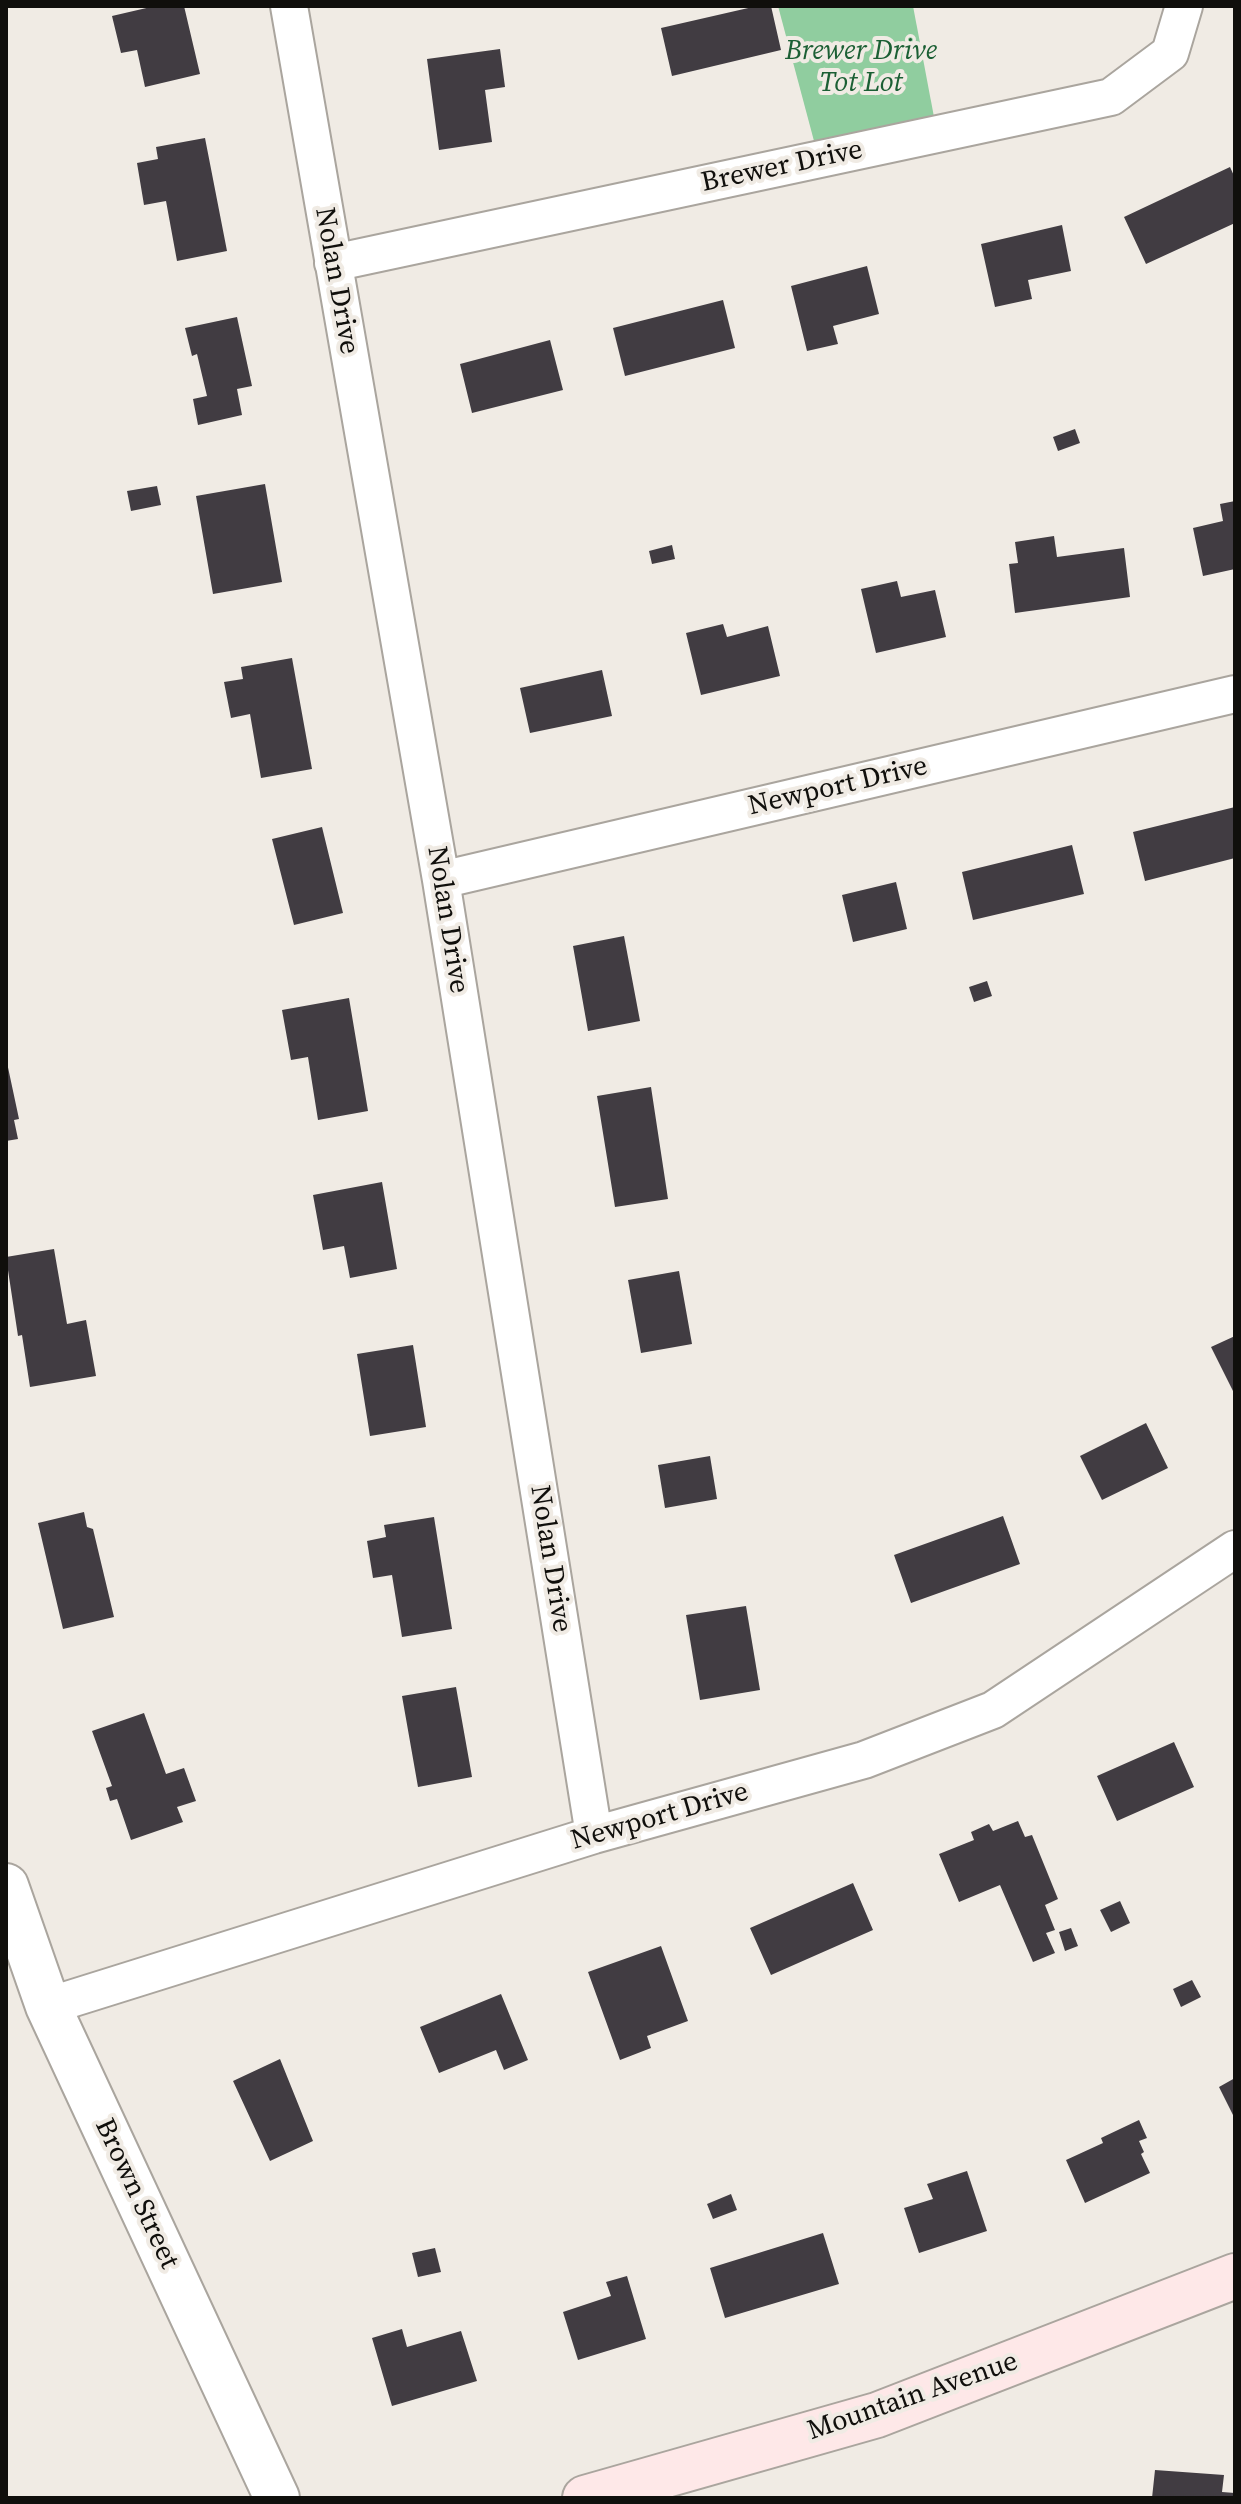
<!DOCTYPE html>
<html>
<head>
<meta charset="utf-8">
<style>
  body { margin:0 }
  #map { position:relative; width:1241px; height:2504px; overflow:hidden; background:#f0ebe4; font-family:"Source Serif 4",serif }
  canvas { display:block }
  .frame { position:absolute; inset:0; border:8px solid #100f0c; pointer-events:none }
</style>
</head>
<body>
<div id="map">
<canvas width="1241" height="2504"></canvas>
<div class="frame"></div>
</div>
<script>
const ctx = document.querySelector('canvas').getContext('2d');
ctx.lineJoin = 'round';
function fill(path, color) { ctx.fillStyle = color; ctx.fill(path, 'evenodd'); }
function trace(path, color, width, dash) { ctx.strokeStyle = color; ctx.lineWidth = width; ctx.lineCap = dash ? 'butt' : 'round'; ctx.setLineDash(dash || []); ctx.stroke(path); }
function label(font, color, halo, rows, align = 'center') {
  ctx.font = font + ' "Source Serif 4",serif'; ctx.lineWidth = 8; ctx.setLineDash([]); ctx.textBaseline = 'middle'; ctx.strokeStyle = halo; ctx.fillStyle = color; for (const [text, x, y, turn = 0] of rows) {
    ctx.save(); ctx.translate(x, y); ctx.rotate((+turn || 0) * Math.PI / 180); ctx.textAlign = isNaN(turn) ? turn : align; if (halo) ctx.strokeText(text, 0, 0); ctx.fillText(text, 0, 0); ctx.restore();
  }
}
fill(new Path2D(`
  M 778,6 L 913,6 L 934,117 L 814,141 Z`), '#90cd9f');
fill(new Path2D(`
  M 155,6 L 184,6 L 200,74 L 145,87 L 137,50 L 121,53 L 112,16 Z
  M 757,6 L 771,6 L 781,50 L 672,76 L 661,28 Z
  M 500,49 L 505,87 L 485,90 L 492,142 L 439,150 L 427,59 Z
  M 205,138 L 227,251 L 177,261 L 166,201 L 144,205 L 137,163 L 158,159 L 156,147 Z
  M 1230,167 L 1235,178 L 1235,223 L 1146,264 L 1124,217 Z
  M 1062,225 L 1071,271 L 1028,280 L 1032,299 L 995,307 L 981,244 Z
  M 867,266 L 879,314 L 833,326 L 838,344 L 807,351 L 791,286 Z
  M 723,300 L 735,348 L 625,376 L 613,328 Z
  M 237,317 L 252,386 L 237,389 L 242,415 L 198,425 L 193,399 L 207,396 L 197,354 L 192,356 L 185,328 Z
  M 550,340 L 563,390 L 472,413 L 460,364 Z
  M 1075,429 L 1080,443 L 1058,451 L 1053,437 Z
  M 265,484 L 282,582 L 213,594 L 196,496 Z
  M 157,486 L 161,505 L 131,511 L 127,491 Z
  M 1235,501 L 1235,569 L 1203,576 L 1193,528 L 1223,521 L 1220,504 Z
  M 1054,536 L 1057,557 L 1124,548 L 1130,597 L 1015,613 L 1009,564 L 1018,563 L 1015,542 Z
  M 672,545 L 675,559 L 652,564 L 649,551 Z
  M 897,581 L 901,597 L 935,590 L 946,637 L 876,653 L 861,589 Z
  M 723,624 L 727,637 L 768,626 L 780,676 L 701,695 L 686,633 Z
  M 292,658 L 312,769 L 261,778 L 250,714 L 231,718 L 224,682 L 243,679 L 241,667 Z
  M 602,670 L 612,716 L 530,733 L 520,688 Z
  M 1235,807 L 1235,858 L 1145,881 L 1133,832 Z
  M 322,827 L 343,913 L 294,925 L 272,839 Z
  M 1072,845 L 1084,894 L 973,920 L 962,872 Z
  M 896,882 L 907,929 L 853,942 L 842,895 Z
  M 624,936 L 640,1021 L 588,1031 L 573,946 Z
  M 987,981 L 992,996 L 974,1002 L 969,987 Z
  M 349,998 L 368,1111 L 318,1120 L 308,1057 L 291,1060 L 282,1010 Z
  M 6,1058 L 19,1119 L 14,1120 L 18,1139 L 6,1141 Z
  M 651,1087 L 668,1199 L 615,1207 L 597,1096 Z
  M 382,1182 L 397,1269 L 350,1278 L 344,1246 L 323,1250 L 313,1195 Z
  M 54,1249 L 67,1324 L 86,1320 L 96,1376 L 30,1387 L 22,1335 L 18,1336 L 6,1257 Z
  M 679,1271 L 692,1344 L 641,1353 L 628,1280 Z
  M 1235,1336 L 1235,1395 L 1211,1347 Z
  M 413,1345 L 426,1427 L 370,1436 L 357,1354 Z
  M 1146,1423 L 1168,1468 L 1102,1500 L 1080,1456 Z
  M 710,1456 L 717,1499 L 665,1508 L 658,1465 Z
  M 84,1512 L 87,1527 L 93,1529 L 114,1617 L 63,1629 L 38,1523 Z
  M 1003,1516 L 1020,1564 L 911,1603 L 894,1555 Z
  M 434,1517 L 452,1629 L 402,1637 L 392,1575 L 373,1578 L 367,1541 L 386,1537 L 384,1525 Z
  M 746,1606 L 760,1690 L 700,1700 L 686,1615 Z
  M 456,1687 L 472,1777 L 418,1787 L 402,1696 Z
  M 144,1713 L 166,1774 L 184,1768 L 196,1801 L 177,1807 L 183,1822 L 131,1840 L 117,1799 L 110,1801 L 106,1788 L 112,1786 L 92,1731 Z
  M 1174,1742 L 1194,1787 L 1117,1821 L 1097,1776 Z
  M 1018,1821 L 1025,1837 L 1032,1835 L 1058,1899 L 1045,1905 L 1055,1930 L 1046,1933 L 1055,1953 L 1033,1962 L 1000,1885 L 959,1902 L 939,1854 L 974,1840 L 971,1832 L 989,1824 L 993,1831 Z
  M 853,1883 L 873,1930 L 771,1975 L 750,1928 Z
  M 1120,1901 L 1130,1923 L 1111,1932 L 1100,1910 Z
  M 1071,1928 L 1078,1946 L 1065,1951 L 1059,1932 Z
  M 661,1946 L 688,2021 L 647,2036 L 651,2048 L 620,2060 L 588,1972 Z
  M 1192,1980 L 1201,1997 L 1181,2007 L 1173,1989 Z
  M 501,1994 L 528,2060 L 504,2070 L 496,2050 L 439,2073 L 420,2027 Z
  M 280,2059 L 313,2141 L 270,2161 L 233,2081 Z
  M 1235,2078 L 1235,2119 L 1219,2087 Z
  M 1139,2120 L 1147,2138 L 1139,2141 L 1144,2152 L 1141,2154 L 1150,2173 L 1085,2203 L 1066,2160 L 1103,2143 L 1101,2138 Z
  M 967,2171 L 987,2231 L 919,2253 L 904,2208 L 933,2199 L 927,2184 Z
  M 731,2194 L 737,2210 L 713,2219 L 707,2204 Z
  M 823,2233 L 839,2284 L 725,2318 L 710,2268 Z
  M 435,2248 L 441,2272 L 418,2277 L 412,2253 Z
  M 627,2276 L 646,2339 L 578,2360 L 563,2312 L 611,2296 L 606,2282 Z
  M 402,2329 L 407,2347 L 461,2331 L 477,2381 L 392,2406 L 372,2338 Z
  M 1155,2470 L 1224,2475 L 1222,2492 L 1235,2493 L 1235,2498 L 1152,2498 Z`), '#413c42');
const minor = new Path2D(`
  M 289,6 L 441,880 L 594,1835
  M 333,263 L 1111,97 L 1170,53 L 1184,6
  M 441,880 L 1235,694
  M 48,2006 L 594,1835 L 864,1760 L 993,1710 L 1235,1549`);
const tertiary = new Path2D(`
  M 6,1886 L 48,2006 L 277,2498`);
const secondary = new Path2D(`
  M 585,2498 L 877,2415 L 1235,2276`);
trace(minor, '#aaa59e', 40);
trace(tertiary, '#aaa59e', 48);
trace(secondary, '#aaa59e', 48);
trace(minor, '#fff', 36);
trace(tertiary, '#fff', 44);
trace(secondary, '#fee8e8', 44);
label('italic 28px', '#1b5f34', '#f0ebe4', [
  ["Brewer Drive",861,52],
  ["Tot Lot",861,84]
]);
label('28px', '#100f0c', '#f0ebe4', [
  ["Brewer Drive",782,167,-12],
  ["Nolan Drive",336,281,80],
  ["Newport Drive",838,787,-13],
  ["Nolan Drive",447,920,81],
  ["Nolan Drive",550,1559,81],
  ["Newport Drive",660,1817,-16],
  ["Brown Street",136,2194,65],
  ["Mountain Avenue",913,2397,-19]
]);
</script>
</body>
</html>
